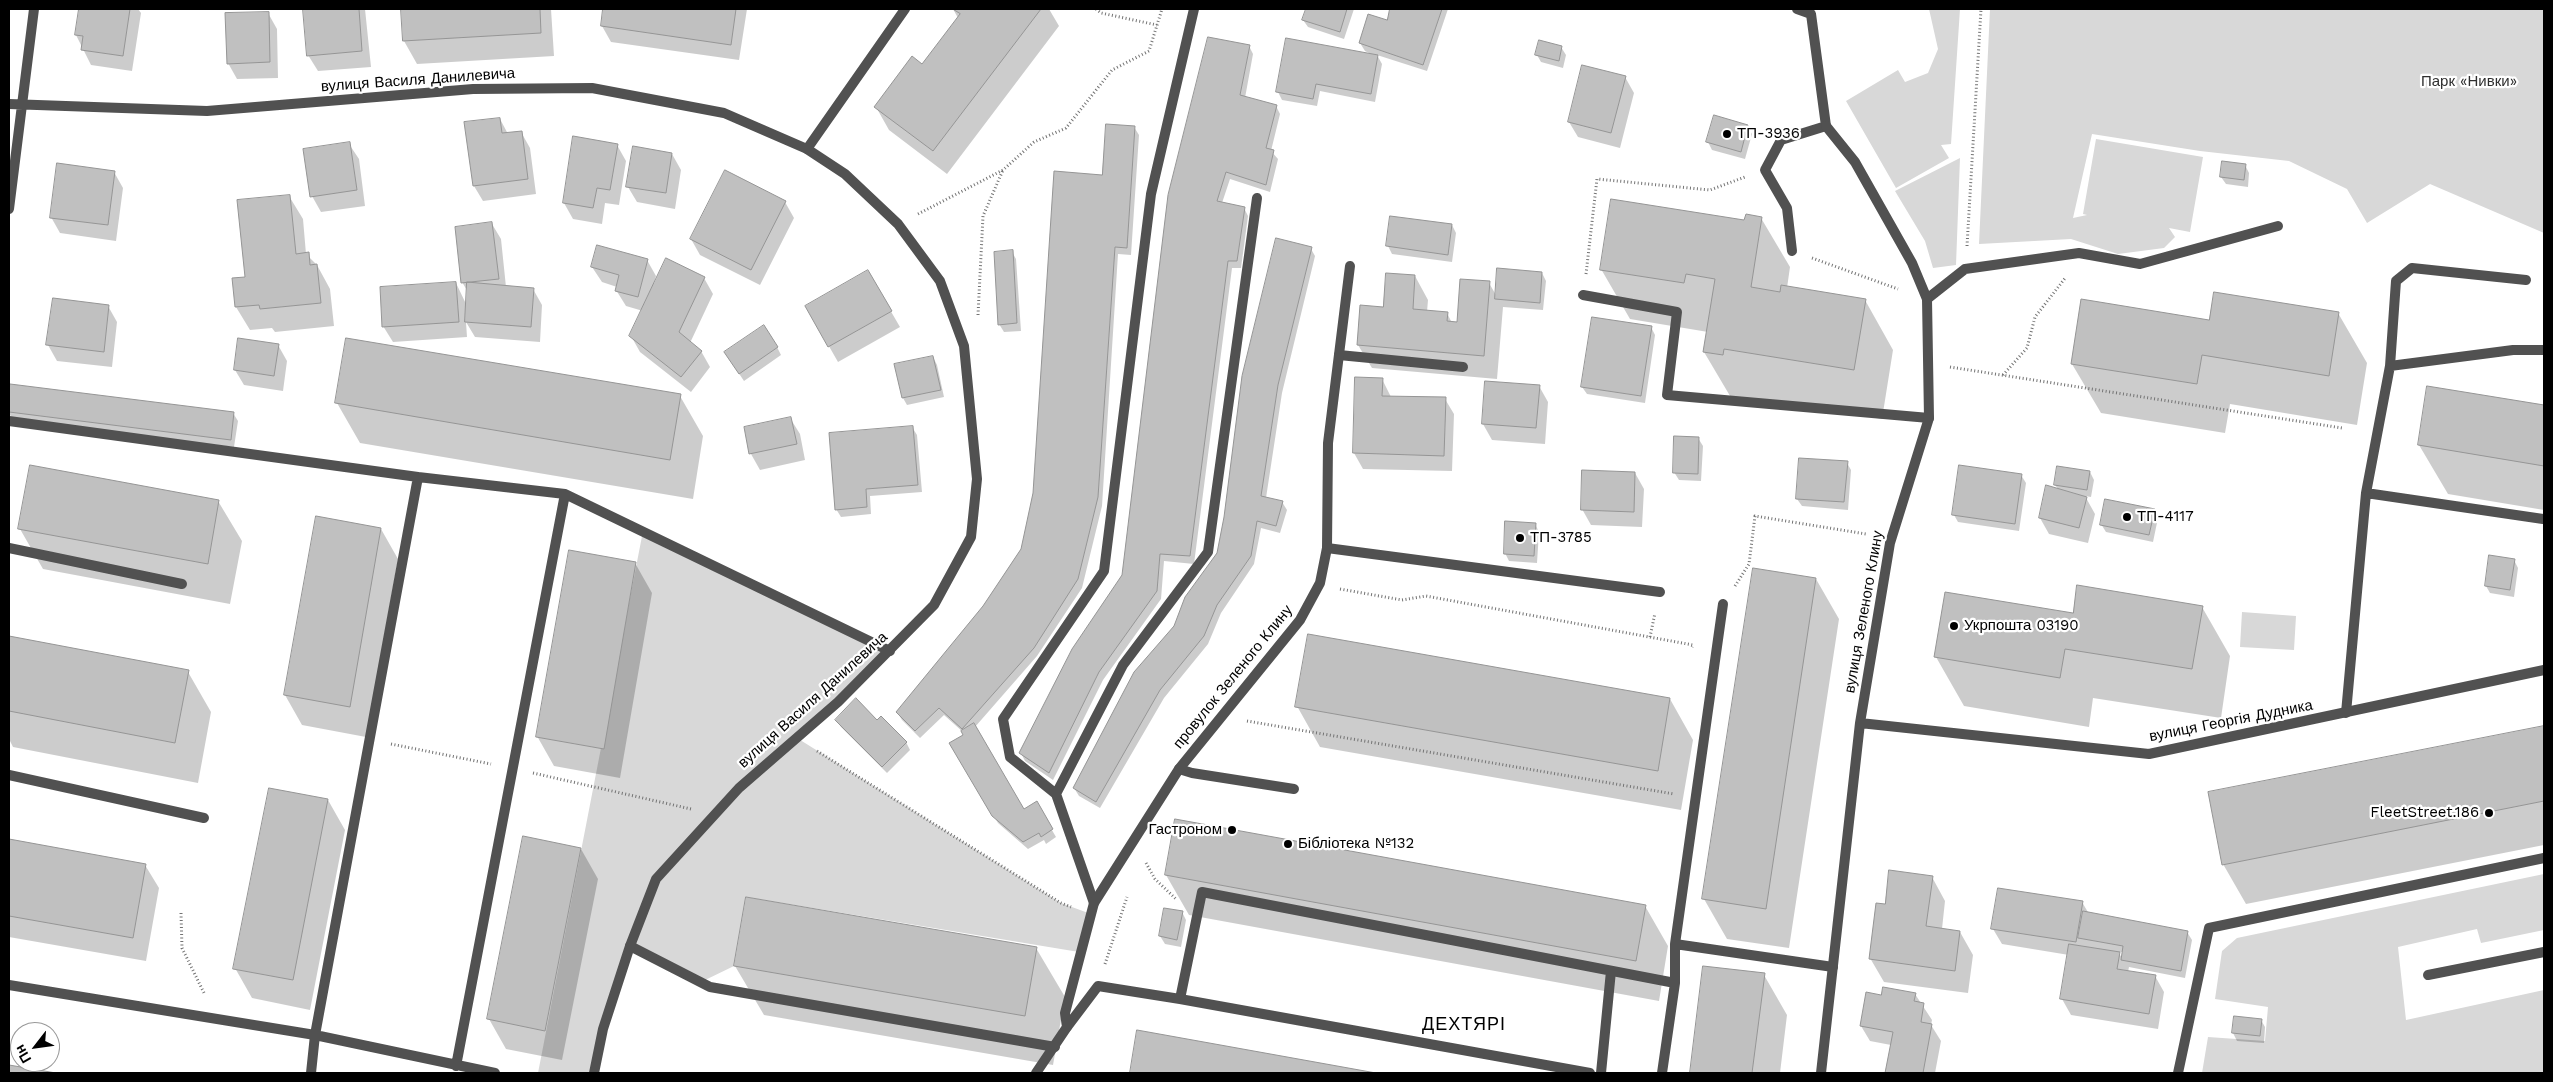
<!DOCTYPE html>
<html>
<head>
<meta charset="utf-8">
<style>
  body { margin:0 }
  #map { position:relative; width:2553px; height:1082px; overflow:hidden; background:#fff; font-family:"Work Sans",sans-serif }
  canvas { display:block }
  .frame { position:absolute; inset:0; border:10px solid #000; pointer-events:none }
  .north { position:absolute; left:10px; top:1022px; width:50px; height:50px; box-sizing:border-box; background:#fff; border:1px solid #999; border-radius:50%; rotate:240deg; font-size:14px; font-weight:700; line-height:20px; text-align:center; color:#000 }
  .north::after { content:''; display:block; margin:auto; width:18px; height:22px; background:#000; clip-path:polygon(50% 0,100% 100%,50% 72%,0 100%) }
</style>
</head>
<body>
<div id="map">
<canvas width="2553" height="1082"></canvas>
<div class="frame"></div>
<div class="north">Пн</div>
</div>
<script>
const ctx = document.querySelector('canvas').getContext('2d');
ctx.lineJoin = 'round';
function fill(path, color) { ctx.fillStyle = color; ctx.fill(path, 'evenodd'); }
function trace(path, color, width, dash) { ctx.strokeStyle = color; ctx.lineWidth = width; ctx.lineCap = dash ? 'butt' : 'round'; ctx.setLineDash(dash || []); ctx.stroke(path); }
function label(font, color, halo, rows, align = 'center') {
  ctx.font = font + ' "Work Sans",sans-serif'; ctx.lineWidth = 4.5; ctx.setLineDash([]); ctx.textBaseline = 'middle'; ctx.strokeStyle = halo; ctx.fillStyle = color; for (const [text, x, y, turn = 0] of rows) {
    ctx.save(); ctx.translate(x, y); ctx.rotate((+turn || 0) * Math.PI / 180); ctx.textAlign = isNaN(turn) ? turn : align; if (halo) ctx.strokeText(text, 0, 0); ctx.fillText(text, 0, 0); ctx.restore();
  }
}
fill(new Path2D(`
  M 1929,9 L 1960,9 L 1951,144 L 1941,145 L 1949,158 L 1896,188 L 1846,101 L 1898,70 L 1905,82 L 1928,73 L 1938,49 Z
  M 1990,9 L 2544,9 L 2544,233 L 2430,184 L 2367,223 L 2347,189 L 2289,161 L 2200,151 L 2092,134 L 2073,218 L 2087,215 L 2083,214 L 2096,139 L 2203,157 L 2190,232 L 2169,228 L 2175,237 L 2164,248 L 2118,254 L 2071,239 L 1979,244 Z
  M 1960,158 L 1956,265 L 1933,268 L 1925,241 L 1895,191 Z
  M 643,531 L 890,651 L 797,738 L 1061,903 L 1091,914 L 1079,952 L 746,897 L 734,966 L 701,982 L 630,946 L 594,1073 L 538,1073 Z
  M 2242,612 L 2296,616 L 2294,650 L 2240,647 Z
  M 2544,874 L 2544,930 L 2481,943 L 2477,929 L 2398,947 L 2406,1020 L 2544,990 L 2544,1073 L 2202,1073 L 2208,1037 L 2265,1041 L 2268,1007 L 2215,999 L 2222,951 L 2237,938 Z`), '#d8d8d8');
fill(new Path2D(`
  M 81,9 L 138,9 L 141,13 L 132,71 L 91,65 L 76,35 Z
  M 304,9 L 365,9 L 371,67 L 318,71 L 308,55 Z
  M 402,9 L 551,9 L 554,56 L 417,64 L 404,41 Z
  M 604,9 L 747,9 L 739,60 L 611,42 L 602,26 Z
  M 953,9 L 1049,9 L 1059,26 L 947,174 L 889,130 L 876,107 L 923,65 L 958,18 Z
  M 1307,9 L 1354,9 L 1344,39 L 1308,27 L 1303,20 Z
  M 1392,9 L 1448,9 L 1427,71 L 1377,55 L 1382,64 L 1375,102 L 1320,91 L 1317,106 L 1282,100 L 1278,92 L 1373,55 L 1365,51 L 1360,43 L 1387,22 Z
  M 268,13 L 277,29 L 278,78 L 237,79 L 228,63 Z
  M 1249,46 L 1253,54 L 1245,98 L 1276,106 L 1280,114 L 1271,151 L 1278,159 L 1270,192 L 1230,179 L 1222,203 L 1244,208 L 1248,216 L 1241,268 L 1232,268 L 1194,564 L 1164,561 L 1161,599 L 1103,680 L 1053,780 L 1025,761 L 1021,753 L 1124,576 Z
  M 1561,47 L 1566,55 L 1563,68 L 1541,62 L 1537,55 Z
  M 1625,77 L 1634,93 L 1620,148 L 1578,137 L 1569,122 Z
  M 500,119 L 508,134 L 521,132 L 530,148 L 536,194 L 483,201 L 474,186 Z
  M 1747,126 L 1752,134 L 1745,159 L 1712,150 L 1708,142 Z
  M 1134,127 L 1139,135 L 1131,255 L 1118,254 L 1102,506 L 1082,588 L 1037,656 L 975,727 L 1024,810 L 1036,803 L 1056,837 L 1046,844 L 1044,840 L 1028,849 L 998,823 L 951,743 L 965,735 L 963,732 L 944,715 L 920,738 L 902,720 L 897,712 L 984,606 L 1022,549 L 1104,176 Z
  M 349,144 L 359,159 L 365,206 L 321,212 L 312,196 Z
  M 617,145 L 626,161 L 619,205 L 605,203 L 602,224 L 573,219 L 564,203 Z
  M 672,154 L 681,170 L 675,209 L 637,202 L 628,187 Z
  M 2245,165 L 2249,173 L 2248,187 L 2226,184 L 2221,177 Z
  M 114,172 L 123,188 L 116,241 L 60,233 L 51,217 Z
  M 289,196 L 303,219 L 306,254 L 317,265 L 330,289 L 334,326 L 275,332 L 272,328 L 250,330 L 236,307 L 246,278 Z
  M 785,202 L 794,218 L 760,285 L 700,255 L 691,239 Z
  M 1761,218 L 1790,267 L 1787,288 L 1865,300 L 1893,350 L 1882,419 L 1752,398 L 1733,401 L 1704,352 L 1708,332 L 1630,319 L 1601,269 Z
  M 492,224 L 501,239 L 506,287 L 533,289 L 542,305 L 540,342 L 475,337 L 466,322 L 467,337 L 393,342 L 383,326 L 456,283 L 467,306 L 468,292 L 462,282 Z
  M 1452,225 L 1456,233 L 1452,262 L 1392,254 L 1388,246 Z
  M 1311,249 L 1315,256 L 1282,393 L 1266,498 L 1282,502 L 1287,510 L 1280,533 L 1261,528 L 1254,564 L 1221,613 L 1208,644 L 1164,698 L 1100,808 L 1079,796 L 1074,788 L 1218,554 Z
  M 1012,252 L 1016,259 L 1021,331 L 1004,332 L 999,324 Z
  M 647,260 L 656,276 L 654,283 L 704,278 L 713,294 L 690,343 L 701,351 L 710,367 L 691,392 L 640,352 L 631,336 L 643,311 L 626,306 L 616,290 L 617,287 L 602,282 L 592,267 Z
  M 868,272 L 900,327 L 838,362 L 806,306 Z
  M 1542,273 L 1546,281 L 1543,310 L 1503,307 L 1497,379 L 1372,368 L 1358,345 L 1384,308 L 1415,276 L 1428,300 L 1427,312 L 1447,313 L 1452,323 L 1458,323 L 1489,283 L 1496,295 Z
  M 108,306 L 117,322 L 112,367 L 57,361 L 48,345 Z
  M 2338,313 L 2367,363 L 2357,425 L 2230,404 L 2225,433 L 2101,413 L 2072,364 L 2210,321 Z
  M 1651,327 L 1655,335 L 1645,403 L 1587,394 L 1582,387 Z
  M 278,345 L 287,361 L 283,391 L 244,385 L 235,370 Z
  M 777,347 L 781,355 L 744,381 L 730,360 Z
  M 933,357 L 937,365 L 944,397 L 907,405 L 903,398 L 896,365 Z
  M 1382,379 L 1391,397 L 1445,399 L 1454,414 L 1452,471 L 1363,469 L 1354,453 Z
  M 1486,382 L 1539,386 L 1548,402 L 1545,444 L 1492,440 L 1483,424 Z
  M 11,385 L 233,413 L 238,421 L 234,447 L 13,420 L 9,413 Z
  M 2428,387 L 2544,406 L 2544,510 L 2448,494 L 2419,445 Z
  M 680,396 L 703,436 L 693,499 L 360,443 L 337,403 Z
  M 790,418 L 800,434 L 805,460 L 760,470 L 751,454 L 745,428 Z
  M 912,427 L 917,435 L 922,492 L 870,496 L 871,514 L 841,517 L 836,509 Z
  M 1698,438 L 1703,446 L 1701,481 L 1679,480 L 1674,472 Z
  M 1847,463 L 1851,470 L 1848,510 L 1802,506 L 1797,499 Z
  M 2090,472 L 2094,480 L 2091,497 L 2085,496 L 2095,514 L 2088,543 L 2049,534 L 2040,518 L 2058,489 L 2055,485 Z
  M 1635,473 L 1644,489 L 1642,527 L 1591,525 L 1582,509 Z
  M 2021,475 L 2026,483 L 2019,531 L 1958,522 L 1954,515 Z
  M 218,501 L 242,541 L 230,604 L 43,569 L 20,529 Z
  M 2154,511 L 2158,518 L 2153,542 L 2106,532 L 2101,524 Z
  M 1535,524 L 1539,532 L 1537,563 L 1509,561 L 1505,553 Z
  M 381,529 L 398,559 L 366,737 L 302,725 L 285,695 Z
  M 2514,560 L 2518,568 L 2514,597 L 2490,593 L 2486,586 Z
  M 635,563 L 652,593 L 620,778 L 554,766 L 537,736 Z
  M 1816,579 L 1839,619 L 1789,948 L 1727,939 L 1704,899 Z
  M 2202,607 L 2230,656 L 2221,718 L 2093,698 L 2089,727 L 1964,706 L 1936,657 L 2074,614 Z
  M 9,637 L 188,672 L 211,712 L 198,783 L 13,747 L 9,739 Z
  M 1670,699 L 1693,740 L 1681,810 L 1320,747 L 1297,706 Z
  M 836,720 L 877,721 L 906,742 L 910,750 L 887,773 L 841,727 Z
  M 2544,727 L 2544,845 L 2246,904 L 2223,864 L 2209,793 Z
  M 328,800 L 345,830 L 310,1010 L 252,998 L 235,968 Z
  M 9,841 L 145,865 L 159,888 L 146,961 L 9,937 Z
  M 581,849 L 598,879 L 562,1060 L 506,1049 L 489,1019 Z
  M 1166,875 L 1645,906 L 1668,946 L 1659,1001 L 1189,915 Z
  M 1932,877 L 1945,901 L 1942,929 L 1960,932 L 1973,955 L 1968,993 L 1884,982 L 1870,958 L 1886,905 Z
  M 2082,902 L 2089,914 L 2187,932 L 2192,940 L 2185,978 L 2129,967 L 2128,972 L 2155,976 L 2164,992 L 2158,1029 L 2071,1015 L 2062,999 L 2069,955 L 2002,944 L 1993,929 ZM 2118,952 L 2123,952 L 2122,958 Z
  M 1182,912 L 1186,920 L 1181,947 L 1165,944 L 1160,936 Z
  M 1036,948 L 1065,997 L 1053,1065 L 764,1015 L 735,966 Z
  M 1704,967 L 1764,975 L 1787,1015 L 1780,1073 L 1691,1073 Z
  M 1915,994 L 1932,1020 L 1931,1025 L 1941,1041 L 1935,1073 L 1886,1073 L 1891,1045 L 1870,1041 L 1861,1026 L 1882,997 Z
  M 2261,1020 L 2265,1027 L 2264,1043 L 2237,1041 L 2233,1033 Z
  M 1138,1031 L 1369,1073 L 1131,1073 Z`), '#0003');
const building = new Path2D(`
  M 79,9 L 130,9 L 123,56 L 81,50 L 83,36 L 75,35 Z
  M 303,9 L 359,9 L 362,51 L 307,56 Z
  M 401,9 L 540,9 L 541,33 L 403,41 Z
  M 603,9 L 736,9 L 731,45 L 601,26 Z
  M 953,9 L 1041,9 L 933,151 L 874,107 L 912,56 L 922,64 L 960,14 Z
  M 1306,9 L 1347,9 L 1340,32 L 1302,20 Z
  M 1390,9 L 1442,9 L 1423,65 L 1359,43 L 1368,14 L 1387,20 Z
  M 269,12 L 270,62 L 227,64 L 225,13 Z
  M 1208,37 L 1250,45 L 1240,95 L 1277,105 L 1266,148 L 1274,150 L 1266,185 L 1226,172 L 1217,201 L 1245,207 L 1237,261 L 1228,261 L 1190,556 L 1160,554 L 1157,591 L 1099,672 L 1049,773 L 1019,753 L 1072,649 L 1122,575 L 1168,195 Z
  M 1286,38 L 1378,55 L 1371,94 L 1316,84 L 1313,99 L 1276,92 Z
  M 1539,40 L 1562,46 L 1559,61 L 1535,55 Z
  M 1582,65 L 1626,76 L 1611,133 L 1568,122 Z
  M 1714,115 L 1748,125 L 1741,152 L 1706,142 Z
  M 500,118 L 502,133 L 522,131 L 528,179 L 473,186 L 464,122 Z
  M 1106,124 L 1135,126 L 1127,248 L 1115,247 L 1098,497 L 1078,579 L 1034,648 L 962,729 L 939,708 L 915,731 L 896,712 L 983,606 L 1021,549 L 1033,493 L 1054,171 L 1102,175 Z
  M 573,136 L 618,144 L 610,190 L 597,188 L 593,208 L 563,203 Z
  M 350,142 L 357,190 L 310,197 L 303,149 Z
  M 633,146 L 672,153 L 666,193 L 626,187 Z
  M 2222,161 L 2246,164 L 2244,180 L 2220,177 Z
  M 57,163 L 115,171 L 108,225 L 50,218 Z
  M 725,170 L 786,201 L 751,270 L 690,239 Z
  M 290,195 L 296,254 L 309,252 L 310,265 L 317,264 L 321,303 L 260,309 L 259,305 L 235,307 L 232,278 L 245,277 L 237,200 Z
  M 1611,199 L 1744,220 L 1746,214 L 1762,217 L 1751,287 L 1780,292 L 1781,285 L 1866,299 L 1854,370 L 1724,349 L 1723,355 L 1703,352 L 1715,279 L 1686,274 L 1684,283 L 1600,270 Z
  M 1390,216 L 1452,224 L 1448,255 L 1386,246 Z
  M 492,222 L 499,279 L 461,283 L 455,227 Z
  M 1276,238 L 1312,247 L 1278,385 L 1261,496 L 1283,501 L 1276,526 L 1257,521 L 1251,556 L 1217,605 L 1204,636 L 1160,690 L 1096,802 L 1073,788 L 1134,672 L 1174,626 L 1185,597 L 1217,553 L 1224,517 L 1242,376 Z
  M 597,245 L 648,259 L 638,297 L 615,291 L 619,275 L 591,267 Z
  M 1013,250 L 1017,323 L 998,325 L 994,252 Z
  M 666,258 L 705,277 L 679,332 L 702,351 L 681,377 L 629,336 Z
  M 1497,268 L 1542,272 L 1540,303 L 1495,299 Z
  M 868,270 L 892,311 L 828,347 L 805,306 Z
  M 1386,273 L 1415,275 L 1413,309 L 1448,312 L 1447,321 L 1457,322 L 1460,279 L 1490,281 L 1484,356 L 1357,345 L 1360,305 L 1383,307 Z
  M 456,282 L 459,322 L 382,327 L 380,287 Z
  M 467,282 L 534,288 L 531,327 L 465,322 Z
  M 2214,292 L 2339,312 L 2329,376 L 2202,355 L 2197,384 L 2071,364 L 2081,299 L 2209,320 Z
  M 53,298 L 109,305 L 104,352 L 46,345 Z
  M 1592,317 L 1652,326 L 1641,396 L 1581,387 Z
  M 764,325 L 778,347 L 739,374 L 724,352 Z
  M 238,338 L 279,344 L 274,376 L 234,370 Z
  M 346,338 L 681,394 L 670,460 L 335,403 Z
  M 933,356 L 941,390 L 902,398 L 894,364 Z
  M 1355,377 L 1383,378 L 1382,396 L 1446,397 L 1444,456 L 1353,453 Z
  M 1485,381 L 1540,385 L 1536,428 L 1482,424 Z
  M 10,384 L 234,412 L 231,440 L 9,412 Z
  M 2427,386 L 2544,405 L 2544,466 L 2418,445 Z
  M 791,417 L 797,444 L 749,454 L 744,427 Z
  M 913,426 L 918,485 L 866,489 L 867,507 L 835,510 L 829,433 Z
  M 1674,436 L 1699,437 L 1698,474 L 1673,473 Z
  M 1799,458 L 1848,461 L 1844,502 L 1796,499 Z
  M 30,465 L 219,500 L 208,564 L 18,529 Z
  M 1959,465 L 2022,474 L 2015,524 L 1952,515 Z
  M 2057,466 L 2090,471 L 2087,490 L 2054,485 Z
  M 1582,470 L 1635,472 L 1634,512 L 1581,510 Z
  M 2046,485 L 2087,497 L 2079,528 L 2039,518 Z
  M 2105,499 L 2155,509 L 2149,535 L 2100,525 Z
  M 316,516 L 381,528 L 350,707 L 284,695 Z
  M 1505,521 L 1536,523 L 1534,556 L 1504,554 Z
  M 569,550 L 636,562 L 604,749 L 536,737 Z
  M 2489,555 L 2515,559 L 2510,590 L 2485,586 Z
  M 1753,568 L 1816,578 L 1766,909 L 1702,899 Z
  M 2077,585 L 2203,606 L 2192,669 L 2065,649 L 2060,678 L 1934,657 L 1945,592 L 2073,613 Z
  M 1308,634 L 1670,698 L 1658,771 L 1295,707 Z
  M 9,636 L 189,670 L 175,743 L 9,711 Z
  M 856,698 L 877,720 L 881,716 L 907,742 L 882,767 L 835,720 Z
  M 974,723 L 1024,809 L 1037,801 L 1053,829 L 1041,837 L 1039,833 L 1023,842 L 992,816 L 949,743 L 963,735 L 961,731 Z
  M 2544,726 L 2544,801 L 2222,865 L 2208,792 Z
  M 269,788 L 328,799 L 293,980 L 233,969 Z
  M 1175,819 L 1646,905 L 1636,961 L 1165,875 Z
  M 523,836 L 581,848 L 545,1031 L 487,1019 Z
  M 9,839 L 146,864 L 133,938 L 9,916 Z
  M 1889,870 L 1933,876 L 1926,926 L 1960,931 L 1955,971 L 1869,959 L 1876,903 L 1885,904 Z
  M 1998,888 L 2083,901 L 2076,942 L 1991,929 Z
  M 746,897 L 1037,947 L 1025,1016 L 734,966 Z
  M 1164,908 L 1183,911 L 1177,940 L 1159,936 Z
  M 2083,911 L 2188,931 L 2181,971 L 2121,960 L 2123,946 L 2078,938 Z
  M 2069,944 L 2120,952 L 2117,969 L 2156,975 L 2149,1014 L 2060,999 Z
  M 1703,966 L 1765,973 L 1752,1073 L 1690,1073 Z
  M 1883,987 L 1916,993 L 1914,1001 L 1924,1003 L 1921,1022 L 1932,1024 L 1923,1073 L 1885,1073 L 1893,1032 L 1860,1026 L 1866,992 L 1881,995 Z
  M 2234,1016 L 2262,1019 L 2260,1036 L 2232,1033 Z
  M 1137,1030 L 1376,1073 L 1130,1073 Z
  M 9,1065 L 56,1073 L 9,1073 Z`);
fill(building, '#c0c0c0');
trace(building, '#959595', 1);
trace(new Path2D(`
  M 1096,9 L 1101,13 L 1157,25
  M 918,214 L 1003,170 L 1034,142 L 1066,128 L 1112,70 L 1149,51 L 1162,9
  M 1967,246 L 1981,9
  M 1812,258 L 1898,289
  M 1586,274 L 1597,179 L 1710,190 L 1745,177
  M 978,315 L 983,216 L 1003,170
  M 1950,367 L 2342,428
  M 2003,375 L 2027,348 L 2035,317 L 2066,277
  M 1735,586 L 1749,564 L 1755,516 L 1866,534
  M 1340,589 L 1402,600 L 1426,596 L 1693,645 L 1692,647
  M 1650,637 L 1655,613
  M 1247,721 L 1674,794
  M 391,744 L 491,764
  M 817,751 L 1061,903 L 1071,907
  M 533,773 L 691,809
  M 1146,863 L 1155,879 L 1177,900
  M 181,913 L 182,948 L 205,995
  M 1105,964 L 1127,897`), '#737373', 3, [1, 2.5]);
trace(new Path2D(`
  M 807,149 L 905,9
  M 1792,251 L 1787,208 L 1765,170 L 1781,140 L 1826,126 L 1811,14 L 1797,9
  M 1583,295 L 1677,312 L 1667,395 L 1929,418
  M 1927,299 L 1965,269 L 2079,253 L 2140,264 L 2278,226
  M 1339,355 L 1463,367
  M 2390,366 L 2396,281 L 2412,268 L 2526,280
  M 9,421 L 418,477 L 565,494 L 890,651
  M 2366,493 L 2543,519
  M 9,548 L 182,584
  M 1327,548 L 1660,592
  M 1723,604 L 1675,944 L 1833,967
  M 2346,713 L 2366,493 L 2390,366 L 2513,350 L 2544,350
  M 1179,769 L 1192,773 L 1294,789
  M 9,775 L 204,818
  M 1056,794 L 1010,757 L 1003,719 L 1104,571 L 1151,194 L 1194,9
  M 1094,903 L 1056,794 L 1123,665 L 1208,552 L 1257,198
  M 630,946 L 710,987 L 1055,1047
  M 2428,975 L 2544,952
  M 9,985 L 315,1035 L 495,1073
  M 1180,999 L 1202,892 L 1675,983
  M 1067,1027 L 1098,986 L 1180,999 L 1590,1073
  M 456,1066 L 565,494
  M 311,1073 L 315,1035 L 418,477
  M 1601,1073 L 1611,971
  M 1662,1073 L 1675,983 L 1675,944
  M 2178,1073 L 2209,928 L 2544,858`), '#515151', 10);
trace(new Path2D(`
  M 9,104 L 207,111 L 473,89 L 592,88 L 724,113 L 807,149 L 845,174 L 898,224 L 940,281 L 964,346 L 977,479 L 971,537 L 934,605 L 838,702 L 739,788 L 656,879 L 630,946 L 603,1029 L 594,1073
  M 9,209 L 34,9
  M 1860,723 L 2149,754 L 2544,670
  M 1036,1073 L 1067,1027 L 1065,1013 L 1094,903 L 1179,769 L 1300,620 L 1320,583 L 1327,548 L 1328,443 L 1350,266
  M 1821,1073 L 1860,723 L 1890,543 L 1929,418 L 1927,299 L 1912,263 L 1855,162 L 1826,126`), '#515151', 10);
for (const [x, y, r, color] of [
  [1727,134,5,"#000"],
  [2127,517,5,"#000"],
  [1520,538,5,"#000"],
  [1954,626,5,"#000"],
  [2489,813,5,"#000"],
  [1232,830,5,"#000"],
  [1288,844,5,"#000"]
]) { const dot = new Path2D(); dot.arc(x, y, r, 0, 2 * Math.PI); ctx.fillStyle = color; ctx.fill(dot); trace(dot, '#fff', 2); }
label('15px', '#000', '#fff', [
  ["вулиця Василя Данилевича",418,80,-4],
  ["вулиця Зеленого Клину",1864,612,-80],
  ["провулок Зеленого Клину",1233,677,-51],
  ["вулиця Василя Данилевича",813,700,-42],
  ["вулиця Георгія Дудника",2231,721,-11]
]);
label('15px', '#2f2f2f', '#fff', [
  ["Парк «Нивки»",2469,82]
]);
label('15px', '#000', '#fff', [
  ["ТП-3936",1737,134],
  ["ТП-4117",2137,517],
  ["ТП-3785",1530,538],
  ["Укрпошта 03190",1964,626],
  ["FleetStreet.186",2479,813,"right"],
  ["Гастроном",1222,830,"right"],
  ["Бібліотека №132",1298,844]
], 'left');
ctx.letterSpacing = '1px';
label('18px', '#000', '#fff', [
  ["ДЕХТЯРІ",1464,1025]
]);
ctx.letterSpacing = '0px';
</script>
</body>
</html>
